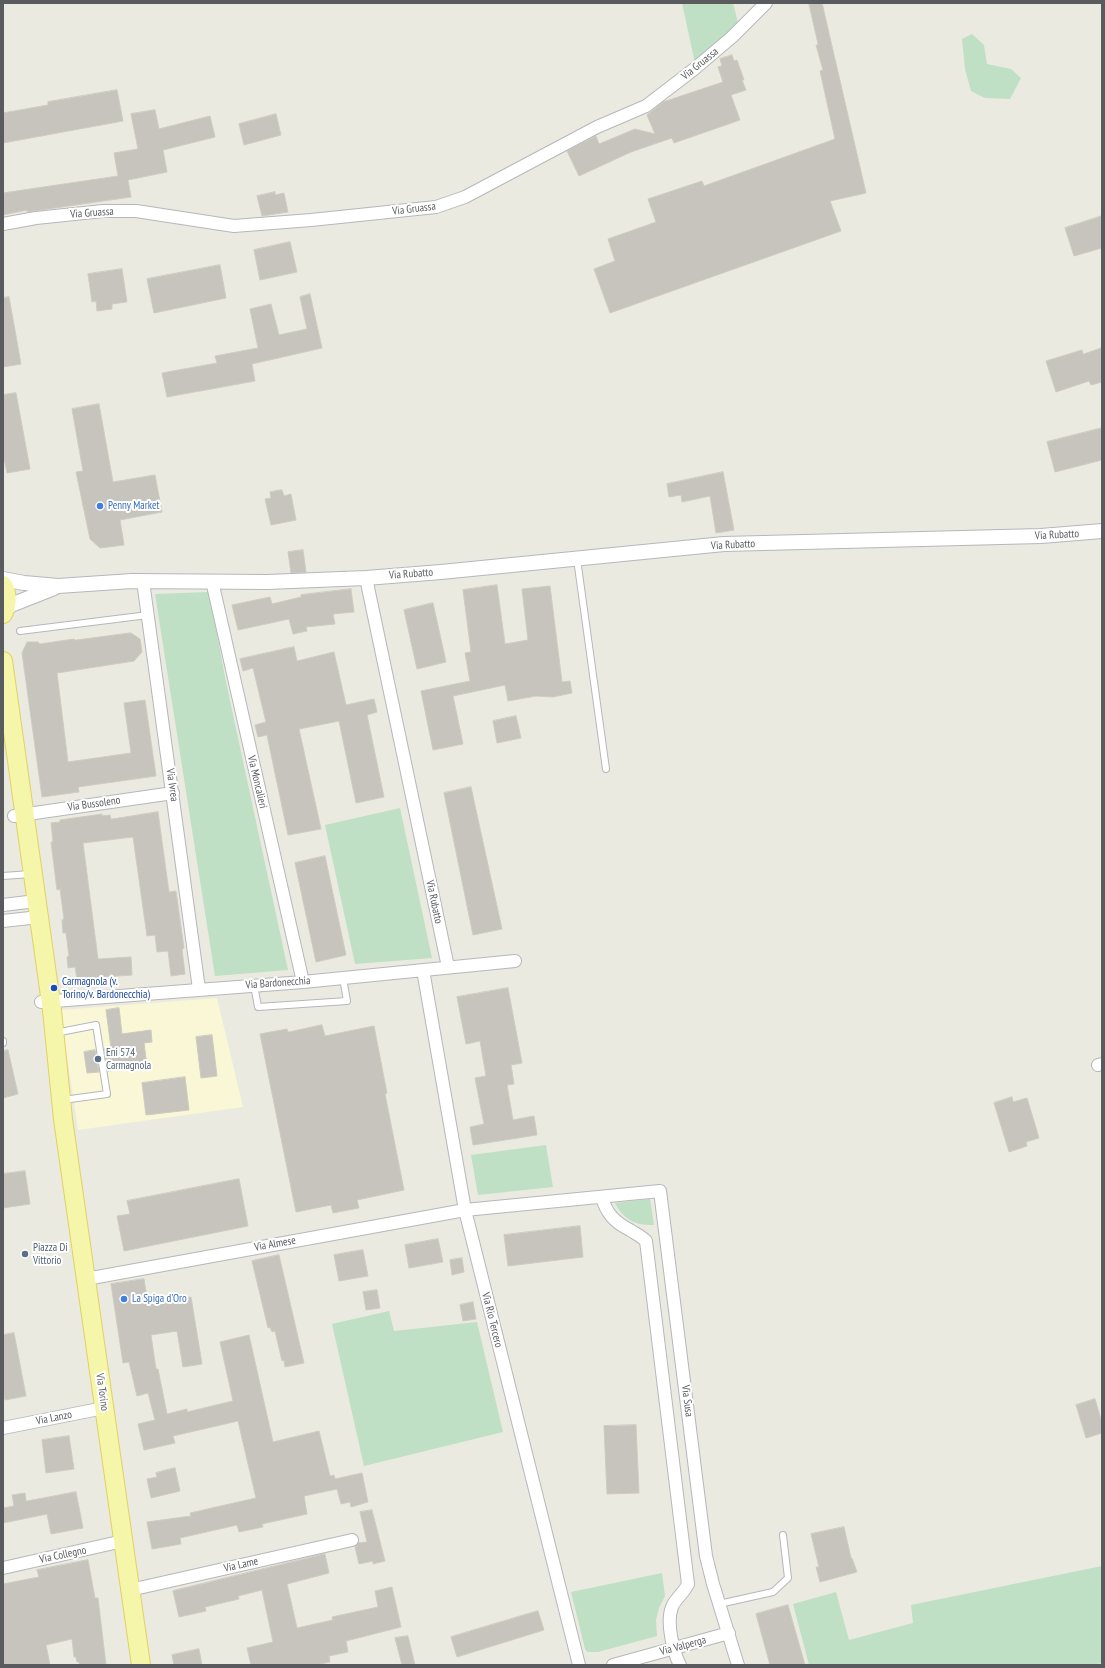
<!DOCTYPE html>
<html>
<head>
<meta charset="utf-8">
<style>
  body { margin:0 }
  #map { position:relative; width:1105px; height:1668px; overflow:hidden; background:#eaeae0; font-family:"PT Sans Narrow",sans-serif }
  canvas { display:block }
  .frame { position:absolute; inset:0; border:4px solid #595b5f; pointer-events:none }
</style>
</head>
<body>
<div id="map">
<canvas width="1105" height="1668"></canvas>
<div class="frame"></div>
</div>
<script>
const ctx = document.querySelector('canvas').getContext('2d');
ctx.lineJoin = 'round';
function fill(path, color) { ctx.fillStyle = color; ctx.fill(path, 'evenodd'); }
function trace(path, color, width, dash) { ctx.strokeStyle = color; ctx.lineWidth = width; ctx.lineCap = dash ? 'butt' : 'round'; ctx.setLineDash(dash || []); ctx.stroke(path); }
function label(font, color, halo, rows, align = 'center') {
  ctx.font = font + ' "PT Sans Narrow",sans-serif'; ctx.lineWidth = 4; ctx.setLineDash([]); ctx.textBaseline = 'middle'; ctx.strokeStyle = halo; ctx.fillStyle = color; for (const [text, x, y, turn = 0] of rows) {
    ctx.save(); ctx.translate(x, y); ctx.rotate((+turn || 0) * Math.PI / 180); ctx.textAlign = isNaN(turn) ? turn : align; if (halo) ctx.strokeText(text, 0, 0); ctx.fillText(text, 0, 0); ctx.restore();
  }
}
fill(new Path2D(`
  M 217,998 L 243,1107 L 78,1130 L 60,1010 Z`), '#f9f7d6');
fill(new Path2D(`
  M 682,3 L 733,3 L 738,23 L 695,63 Z
  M 972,34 L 984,45 L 987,64 L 1011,69 L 1021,78 L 1010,99 L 985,98 L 971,91 L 965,69 L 962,39 Z
  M 209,592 L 226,682 L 288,970 L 215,976 L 155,594 Z
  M 400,808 L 432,958 L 355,964 L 325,825 Z
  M 546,1145 L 553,1187 L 478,1195 L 471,1155 Z
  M 650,1199 L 654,1225 C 635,1226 623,1219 615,1203 Z
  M 389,1311 L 394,1331 L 477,1322 L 503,1432 L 364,1466 L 332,1324 Z
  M 1102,1566 L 1102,1663 L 1091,1665 L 856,1665 L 854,1658 L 856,1665 L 809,1665 L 793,1604 L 836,1592 L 849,1640 L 913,1623 L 911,1605 Z
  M 662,1573 L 665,1596 L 659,1608 L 656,1620 L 657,1636 L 598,1652 L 587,1652 L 585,1649 L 571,1592 Z`), '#bfe0c4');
const building = new Path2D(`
  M 809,3 L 822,3 L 866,193 L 830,201 L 841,231 L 610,313 L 594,269 L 615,261 L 608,239 L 656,222 L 648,199 L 702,181 L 704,186 L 835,139 L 820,71 L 823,70 L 816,45 L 818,45 Z
  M 732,55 L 734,61 L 737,60 L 744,80 L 742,80 L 746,90 L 731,95 L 740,120 L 674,143 L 672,138 L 631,152 L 579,176 L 567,151 L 596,136 L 599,144 L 635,129 L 655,134 L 647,115 L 663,102 L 723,82 L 718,67 L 722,66 L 720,59 Z
  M 117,90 L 123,121 L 3,143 L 3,113 L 48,105 L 48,102 Z
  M 155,110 L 159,129 L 210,116 L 215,137 L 163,150 L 167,172 L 128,180 L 131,197 L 27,212 L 27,210 L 3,215 L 3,193 L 118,176 L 114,153 L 138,149 L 131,114 Z
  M 276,114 L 281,135 L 244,145 L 239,124 Z
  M 275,192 L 275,195 L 284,193 L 288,212 L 262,216 L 257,196 Z
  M 1102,216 L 1102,248 L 1074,256 L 1065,228 Z
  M 290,242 L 297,272 L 260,280 L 254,250 Z
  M 220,265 L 226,298 L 154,313 L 147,279 Z
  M 122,269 L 127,302 L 112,304 L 112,309 L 97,311 L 96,301 L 92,302 L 88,274 Z
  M 310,294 L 322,348 L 252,364 L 255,381 L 167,397 L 162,373 L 217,363 L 215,356 L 258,348 L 250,309 L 271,304 L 279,335 L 307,329 L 300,297 Z
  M 9,297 L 21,364 L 3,367 L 3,298 Z
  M 1102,348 L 1102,382 L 1091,385 L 1089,381 L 1056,392 L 1046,361 L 1082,350 L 1083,354 Z
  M 16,393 L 30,469 L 7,473 L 3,454 L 3,395 Z
  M 99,404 L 113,482 L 155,475 L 162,512 L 120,520 L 124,545 L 100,548 L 90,539 L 76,472 L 83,471 L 72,409 Z
  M 1102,428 L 1102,460 L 1055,472 L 1047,442 Z
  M 723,472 L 734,530 L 716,533 L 710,496 L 682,502 L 681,495 L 669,497 L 667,484 Z
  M 282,490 L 284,496 L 291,494 L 296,520 L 271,525 L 265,499 L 271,498 L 270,492 Z
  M 303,550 L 306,572 L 291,573 L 288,552 Z
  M 497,585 L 505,644 L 528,640 L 522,589 L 550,586 L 562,682 L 570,681 L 572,693 L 553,697 L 536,696 L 508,701 L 505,685 L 453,696 L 463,744 L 433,750 L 421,691 L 470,681 L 465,653 L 471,652 L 463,590 Z
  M 351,589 L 354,612 L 333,614 L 335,624 L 306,627 L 307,631 L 293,634 L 289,619 L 238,630 L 232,605 L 270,597 L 272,604 L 301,597 L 301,595 Z
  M 433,603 L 446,662 L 417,669 L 404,610 Z
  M 131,633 L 140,639 L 142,652 L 134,661 L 57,673 L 68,762 L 131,753 L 124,703 L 145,700 L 156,776 L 78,787 L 79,792 L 42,797 L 22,653 L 27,642 L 38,642 L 40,644 L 74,639 L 75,640 Z
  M 294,647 L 297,661 L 334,652 L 346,705 L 374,699 L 377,712 L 367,715 L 384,797 L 356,803 L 339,721 L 299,729 L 321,829 L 288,835 L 267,735 L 258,737 L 255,725 L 266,722 L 253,668 L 243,671 L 240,659 Z
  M 516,716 L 521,738 L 497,743 L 493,721 Z
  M 471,787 L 502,929 L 473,935 L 444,793 Z
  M 158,812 L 169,892 L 176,891 L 184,948 L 182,949 L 185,974 L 171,976 L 168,951 L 157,952 L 155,935 L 147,936 L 133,837 L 83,843 L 98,959 L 131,957 L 132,975 L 104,977 L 105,985 L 85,986 L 81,979 L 77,979 L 75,967 L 68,968 L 67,957 L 69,956 L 66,933 L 63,933 L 62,920 L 64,919 L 60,889 L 57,890 L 51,842 L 53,842 L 51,823 L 60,822 L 60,820 L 102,814 L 102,816 L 110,815 L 111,819 Z
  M 325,856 L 346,955 L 316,962 L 295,863 Z
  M 508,988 L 522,1063 L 511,1065 L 514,1084 L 507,1085 L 513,1120 L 534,1116 L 537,1135 L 473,1145 L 470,1127 L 484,1124 L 475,1078 L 486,1076 L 480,1041 L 466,1044 L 457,997 Z
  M 119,1008 L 122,1034 L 151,1030 L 152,1042 L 144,1043 L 147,1066 L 108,1071 L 104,1049 L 111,1048 L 106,1010 Z
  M 322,1025 L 325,1036 L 374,1026 L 387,1093 L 385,1094 L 404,1190 L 357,1200 L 359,1208 L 333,1213 L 331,1205 L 296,1212 L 260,1034 L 287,1029 L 288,1032 Z
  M 212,1035 L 217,1076 L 201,1078 L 196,1037 Z
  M 8,1050 L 18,1094 L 3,1098 L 3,1051 Z
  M 95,1050 L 99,1072 L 87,1073 L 84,1052 Z
  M 185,1077 L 189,1110 L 146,1115 L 142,1083 Z
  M 1012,1097 L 1013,1102 L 1027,1098 L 1039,1138 L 1026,1142 L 1027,1146 L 1009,1152 L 994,1103 Z
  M 25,1171 L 30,1204 L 3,1208 L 3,1174 Z
  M 239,1179 L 248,1226 L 124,1251 L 117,1216 L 130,1214 L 127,1201 Z
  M 580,1226 L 583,1257 L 508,1266 L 504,1235 Z
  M 438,1239 L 443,1262 L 409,1268 L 405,1245 Z
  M 363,1250 L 368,1276 L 339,1281 L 334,1255 Z
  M 279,1255 L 304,1363 L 285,1367 L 284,1360 L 282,1361 L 275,1331 L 272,1332 L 270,1327 L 268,1328 L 252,1261 Z
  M 462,1258 L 464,1272 L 452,1275 L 450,1260 Z
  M 144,1279 L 148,1304 L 191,1297 L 202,1364 L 183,1367 L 177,1331 L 151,1335 L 156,1369 L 158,1369 L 167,1414 L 187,1409 L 187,1412 L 233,1401 L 220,1342 L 249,1335 L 273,1442 L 319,1431 L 330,1476 L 334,1475 L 335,1479 L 362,1473 L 368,1502 L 351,1507 L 350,1502 L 341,1504 L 337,1489 L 304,1496 L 307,1514 L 262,1524 L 263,1527 L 239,1532 L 237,1525 L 180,1538 L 181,1544 L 152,1549 L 147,1522 L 191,1516 L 190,1513 L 256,1498 L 238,1421 L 173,1436 L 175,1443 L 144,1450 L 138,1424 L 155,1420 L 148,1393 L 137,1396 L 129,1362 L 123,1363 L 111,1284 Z
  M 377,1290 L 380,1308 L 366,1310 L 363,1292 Z
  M 473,1302 L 476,1319 L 463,1321 L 460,1305 Z
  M 14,1333 L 26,1396 L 5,1400 L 3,1390 L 3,1335 Z
  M 1095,1399 L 1102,1423 L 1102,1433 L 1086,1438 L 1076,1405 Z
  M 636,1425 L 639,1493 L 607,1494 L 604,1426 Z
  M 69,1436 L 74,1469 L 46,1473 L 42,1440 Z
  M 175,1468 L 180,1491 L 151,1498 L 147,1479 L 157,1477 L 156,1473 Z
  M 76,1492 L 83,1528 L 51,1534 L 47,1514 L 3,1523 L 3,1508 L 14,1506 L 12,1495 L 25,1493 L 26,1501 Z
  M 372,1510 L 385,1561 L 373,1564 L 373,1561 L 359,1564 L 355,1547 L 358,1543 L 367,1542 L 360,1512 Z
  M 844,1527 L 851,1558 L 852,1558 L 857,1572 L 820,1582 L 816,1567 L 819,1567 L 811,1534 Z
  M 325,1554 L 329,1573 L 287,1584 L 297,1628 L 333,1620 L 332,1617 L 378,1607 L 375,1591 L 392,1587 L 401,1627 L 346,1641 L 348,1652 L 329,1656 L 330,1662 L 316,1665 L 251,1665 L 247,1648 L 273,1642 L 262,1590 L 238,1596 L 239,1599 L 205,1607 L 206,1611 L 179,1617 L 173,1591 Z
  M 88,1560 L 95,1598 L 98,1598 L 106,1665 L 80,1665 L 79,1662 L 77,1662 L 76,1657 L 74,1657 L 72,1639 L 46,1645 L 50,1665 L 3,1665 L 3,1584 L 39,1577 L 37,1570 Z
  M 788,1605 L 805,1665 L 770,1665 L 756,1614 Z
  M 538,1611 L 544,1630 L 457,1657 L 451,1637 Z
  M 408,1636 L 415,1665 L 402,1665 L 395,1638 Z
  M 199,1649 L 202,1665 L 174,1665 L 172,1655 Z`);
fill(building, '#c6c4bd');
trace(building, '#ceccbf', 1);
const service = new Path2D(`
  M 577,559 L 606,769
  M 20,631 L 148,615
  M 3,876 L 31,874
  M 254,985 L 258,1007 L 347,1001 L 343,978
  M 55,1033 L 96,1025 L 107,1094 L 63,1100
  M 3,1041 L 3,1043
  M 719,1604 L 773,1592 L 788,1578 L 783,1535`);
const minor = new Path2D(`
  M 3,224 L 36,218 L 103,211 L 136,211 L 234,226 L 311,220 L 436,207 L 465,197 L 597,127 L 646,106 L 693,70 L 732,37 L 766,3
  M 366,578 L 448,967
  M 143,581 L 199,989
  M 212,581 L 303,982
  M 14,816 L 173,793
  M 3,905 L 36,901
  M 3,921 L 39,917
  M 423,970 L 465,1210 L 579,1665
  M 41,1002 L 303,982 L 515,961
  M 1098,1065 L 1102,1064
  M 602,1197 C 606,1214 616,1223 630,1230 C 636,1234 641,1236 646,1241 L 688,1584 C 684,1593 675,1599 672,1607 C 666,1622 673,1652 680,1665
  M 86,1279 L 465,1210 L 660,1191 L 706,1556 L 713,1584 L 738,1665
  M 3,1428 L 104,1408
  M 3,1568 L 123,1541
  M 130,1590 L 352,1540
  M 613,1665 L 729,1633`);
const tertiary = new Path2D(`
  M 3,579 L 24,583 L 58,586 L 132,581 L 267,582 L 366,578 L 441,572 L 724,544 L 1041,536 L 1102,531
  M 6,607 L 54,588`);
const primary = new Path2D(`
  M 3,585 C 8,595 8,604 3,614
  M 3,661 L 52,1010 L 63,1119 L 141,1665`);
trace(service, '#b6b7bc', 8);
trace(minor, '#b6b7bc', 14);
trace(tertiary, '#b6b7bc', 16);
trace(primary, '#e1d262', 20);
trace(service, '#fff', 6);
trace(minor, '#fff', 12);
trace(tertiary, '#fff', 14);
trace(primary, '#f5f6aa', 18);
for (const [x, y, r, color] of [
  [100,506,4,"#3f7fe0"],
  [54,988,4,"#1a4fb4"],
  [98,1059,4,"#5c6f8a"],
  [25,1254,4,"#5c6f8a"],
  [124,1299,4,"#3f7fe0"]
]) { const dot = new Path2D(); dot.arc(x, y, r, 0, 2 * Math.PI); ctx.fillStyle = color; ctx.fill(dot); trace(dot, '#fff', 1.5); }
label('11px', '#595b5f', '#fff', [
  ["Via Gruassa",700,64,-39],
  ["Via Gruassa",414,209,-7],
  ["Via Gruassa",92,213,-4],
  ["Via Rubatto",1057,535,-3],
  ["Via Rubatto",733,545,-3],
  ["Via Rubatto",411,574,-4],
  ["Via Moncalieri",257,782,77],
  ["Via Ivrea",172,785,82],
  ["Via Bussoleno",94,804,-8],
  ["Via Rubatto",434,902,78],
  ["Via Bardonecchia",278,983,-4],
  ["Via Almese",275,1244,-10],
  ["Via Rio Tercero",492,1320,76],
  ["Via Torino",102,1392,82],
  ["Via Susa",687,1401,83],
  ["Via Lanzo",54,1418,-11],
  ["Via Collegno",63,1555,-12],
  ["Via Lame",241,1565,-13],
  ["Via Valperga",683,1646,-15]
]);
label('11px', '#366cbe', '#fff', [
  ["Penny Market",108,506],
  ["La Spiga d'Oro",132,1299]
], 'left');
label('11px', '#164399', '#fff', [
  ["Carmagnola (v.",62,982],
  ["Torino/v. Bardonecchia)",62,995]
], 'left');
label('11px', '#4e5e75', '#fff', [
  ["Eni 574",106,1053],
  ["Carmagnola",106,1066],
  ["Piazza Di",33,1248],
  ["Vittorio",33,1261]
], 'left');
</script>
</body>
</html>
